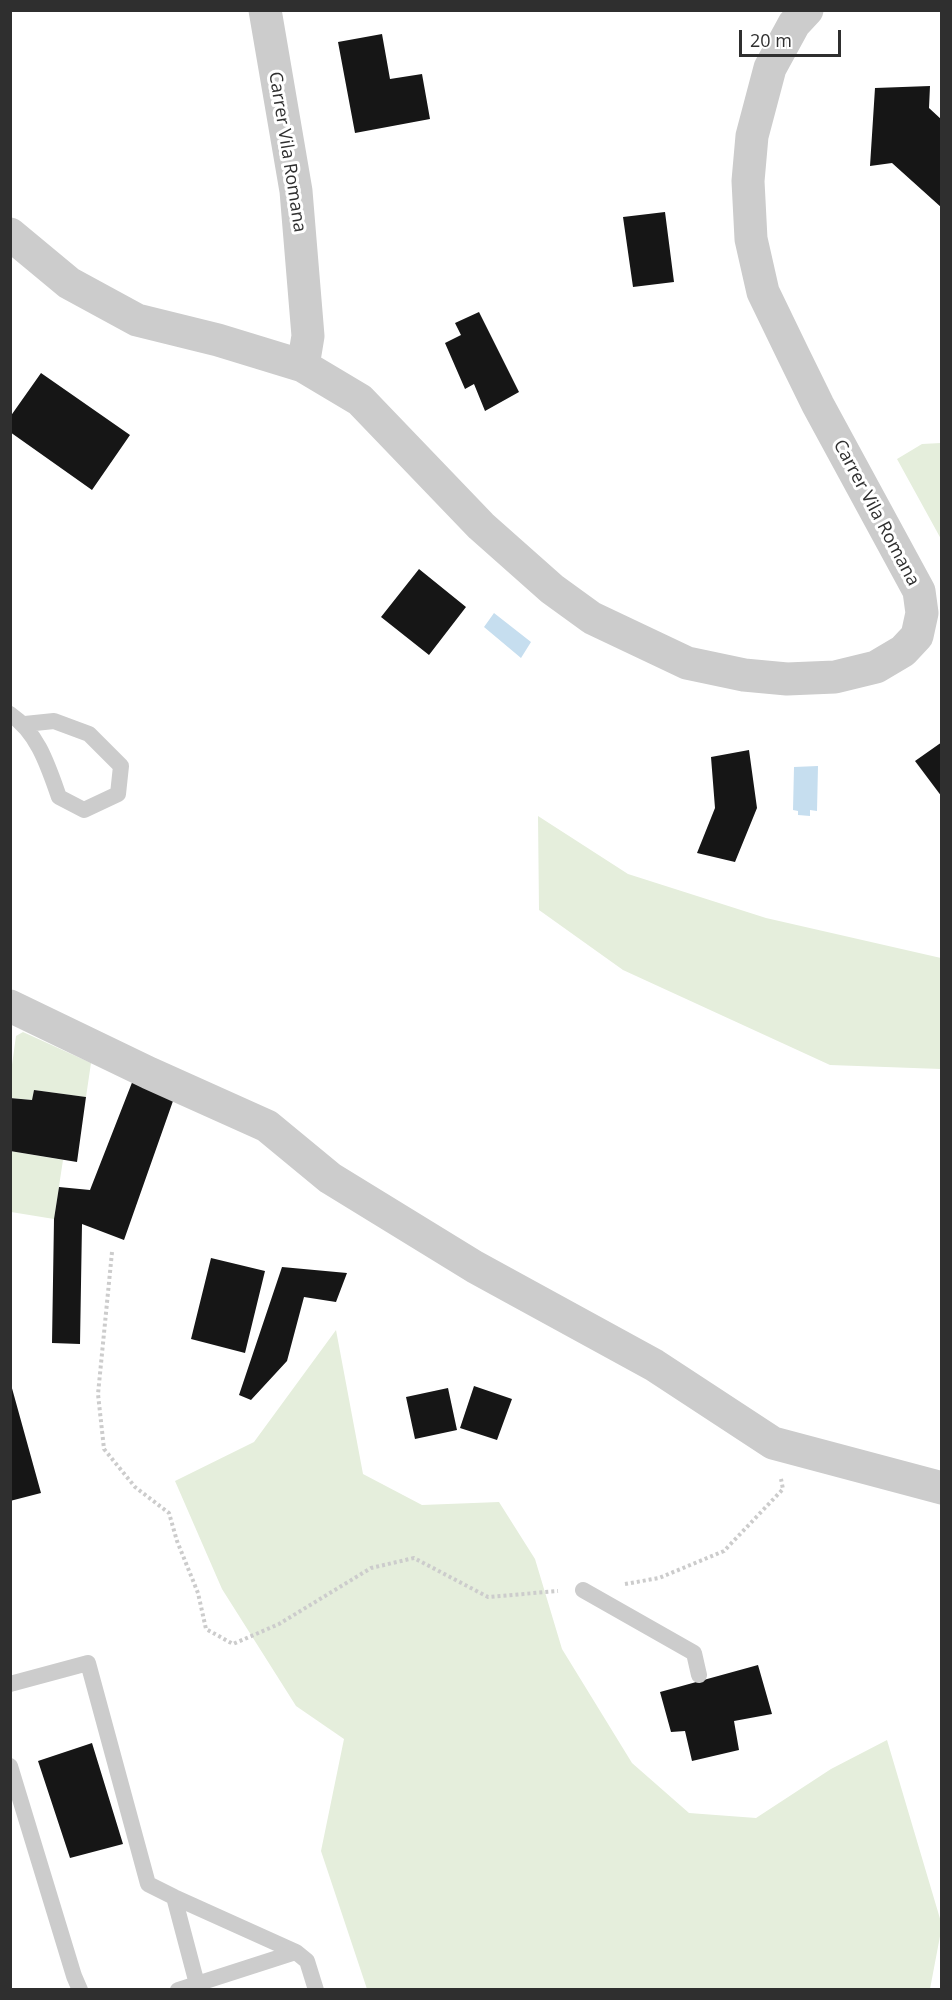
<!DOCTYPE html>
<html>
<head>
<meta charset="utf-8">
<style>
  body { margin:0 }
  #map { position:relative; width:952px; height:2000px; overflow:hidden; background:#fff; font-family:"Open Sans",sans-serif }
  canvas { display:block }
  .frame { position:absolute; inset:0; border:12px solid #2f2f2f; pointer-events:none }
  .scale { position:absolute; left:739px; top:30px; width:102px; height:27px; box-sizing:border-box; border:3px solid #2f2f2f; border-top:0; padding-left:8px; font-size:18px; line-height:21px; white-space:nowrap; color:#2f2f2f; -webkit-text-stroke:4px #fff; paint-order:stroke }
</style>
</head>
<body>
<div id="map">
<canvas width="952" height="2000"></canvas>
<div class="frame"></div>
<div class="scale">20 m</div>
</div>
<script>
const ctx = document.querySelector('canvas').getContext('2d');
ctx.lineJoin = 'round';
function fill(path, color) { ctx.fillStyle = color; ctx.fill(path, 'evenodd'); }
function trace(path, color, width, dash) { ctx.strokeStyle = color; ctx.lineWidth = width; ctx.lineCap = dash ? 'butt' : 'round'; ctx.setLineDash(dash || []); ctx.stroke(path); }
function label(font, color, halo, rows, align = 'center') {
  ctx.font = font + ' "Open Sans",sans-serif'; ctx.lineWidth = 6; ctx.setLineDash([]); ctx.textBaseline = 'middle'; ctx.strokeStyle = halo; ctx.fillStyle = color; for (const [text, x, y, turn = 0] of rows) {
    ctx.save(); ctx.translate(x, y); ctx.rotate((+turn || 0) * Math.PI / 180); ctx.textAlign = isNaN(turn) ? turn : align; if (halo) ctx.strokeText(text, 0, 0); ctx.fillText(text, 0, 0); ctx.restore();
  }
}
fill(new Path2D(`
  M 941,443 L 942,443 L 941,539 L 897,459 L 922,444 Z
  M 538,816 L 628,874 L 766,918 L 941,958 L 941,1069 L 830,1065 L 623,970 L 539,910 Z
  M 23,1032 L 91,1063 L 86,1097 L 34,1090 L 32,1100 L 11,1098 L 11,1072 L 16,1036 Z
  M 10,1151 L 63,1160 L 54,1219 L 11,1212 Z
  M 336,1330 L 363,1474 L 422,1505 L 499,1502 L 535,1559 L 562,1649 L 632,1763 L 689,1813 L 756,1818 L 831,1769 L 887,1740 L 941,1922 L 941,1931 L 930,1989 L 367,1989 L 321,1851 L 344,1739 L 296,1706 L 222,1589 L 175,1481 L 254,1442 Z`), '#e5eedc');
fill(new Path2D(`
  M 494,613 L 531,642 L 521,658 L 484,627 Z
  M 818,766 L 817,811 L 810,810 L 810,816 L 798,815 L 798,811 L 793,810 L 794,767 Z`), '#c6deef');
fill(new Path2D(`
  M 382,34 L 390,79 L 422,74 L 430,119 L 355,133 L 338,42 Z
  M 930,86 L 929,108 L 942,120 L 942,208 L 892,163 L 870,166 L 875,88 Z
  M 665,212 L 674,282 L 633,287 L 623,217 Z
  M 479,312 L 519,392 L 485,411 L 474,384 L 465,389 L 445,343 L 461,335 L 455,323 Z
  M 41,373 L 130,435 L 92,490 L 10,432 L 10,417 Z
  M 419,569 L 466,607 L 429,655 L 381,617 Z
  M 942,742 L 942,797 L 915,761 Z
  M 749,750 L 757,808 L 735,862 L 697,853 L 715,808 L 711,757 Z
  M 133,1080 L 173,1101 L 124,1240 L 82,1224 L 80,1344 L 52,1343 L 54,1219 L 59,1187 L 90,1190 Z
  M 34,1090 L 86,1097 L 77,1162 L 10,1151 L 10,1098 L 32,1100 Z
  M 211,1258 L 265,1271 L 245,1353 L 191,1339 Z
  M 282,1267 L 347,1273 L 336,1302 L 304,1297 L 287,1361 L 251,1400 L 239,1395 Z
  M 10,1381 L 41,1493 L 10,1501 Z
  M 474,1386 L 512,1399 L 497,1440 L 460,1428 Z
  M 448,1388 L 457,1430 L 415,1439 L 406,1397 Z
  M 758,1665 L 772,1714 L 734,1721 L 739,1750 L 692,1761 L 685,1731 L 671,1732 L 660,1692 Z
  M 92,1743 L 123,1844 L 70,1858 L 38,1761 Z`), '#161616');
trace(new Path2D(`
  M 112,1252 L 98,1394 L 104,1449 L 135,1487 L 169,1513 L 177,1541 L 198,1593 L 206,1629 L 233,1644 L 279,1624 L 371,1568 L 414,1558 L 488,1597 L 558,1591
  M 625,1584 L 659,1578 L 724,1551 L 783,1489 L 781,1479`), '#ccc', 4, [3, 3]);
trace(new Path2D(`
  M 10,714 C 38,733 48,766 59,797 L 84,810 L 118,794 L 121,766 L 89,734 L 54,721 L 25,724
  M 583,1590 L 694,1653 L 699,1675
  M 10,1684 L 88,1663 L 148,1884 L 174,1897
  M 10,1766 L 74,1976 L 80,1990
  M 197,1984 L 174,1897 L 296,1952
  M 178,1990 L 296,1952 L 307,1961 L 316,1990`), '#ccc', 16);
trace(new Path2D(`
  M 265,10 L 296,191 L 308,336 L 303,366
  M 10,234 L 69,283 L 137,320 L 218,340 L 303,366 L 360,400 L 481,526 L 552,589 L 592,618 L 687,663 L 744,675 L 787,679 L 835,677 L 876,667 L 903,651 L 917,636 L 922,613 L 919,591 L 818,405 L 793,354 L 763,292 L 751,239 L 748,181 L 752,136 L 770,68 L 794,24 L 807,10
  M 10,1006 L 149,1073 L 267,1126 L 330,1178 L 475,1267 L 654,1365 L 773,1443 L 942,1488`), '#ccc', 33);
label('18px', '#2f2f2f', '#fff', [
  ["Carrer Vila Romana",287,152,81],
  ["Carrer Vila Romana",876,513,62]
]);
</script>
</body>
</html>
